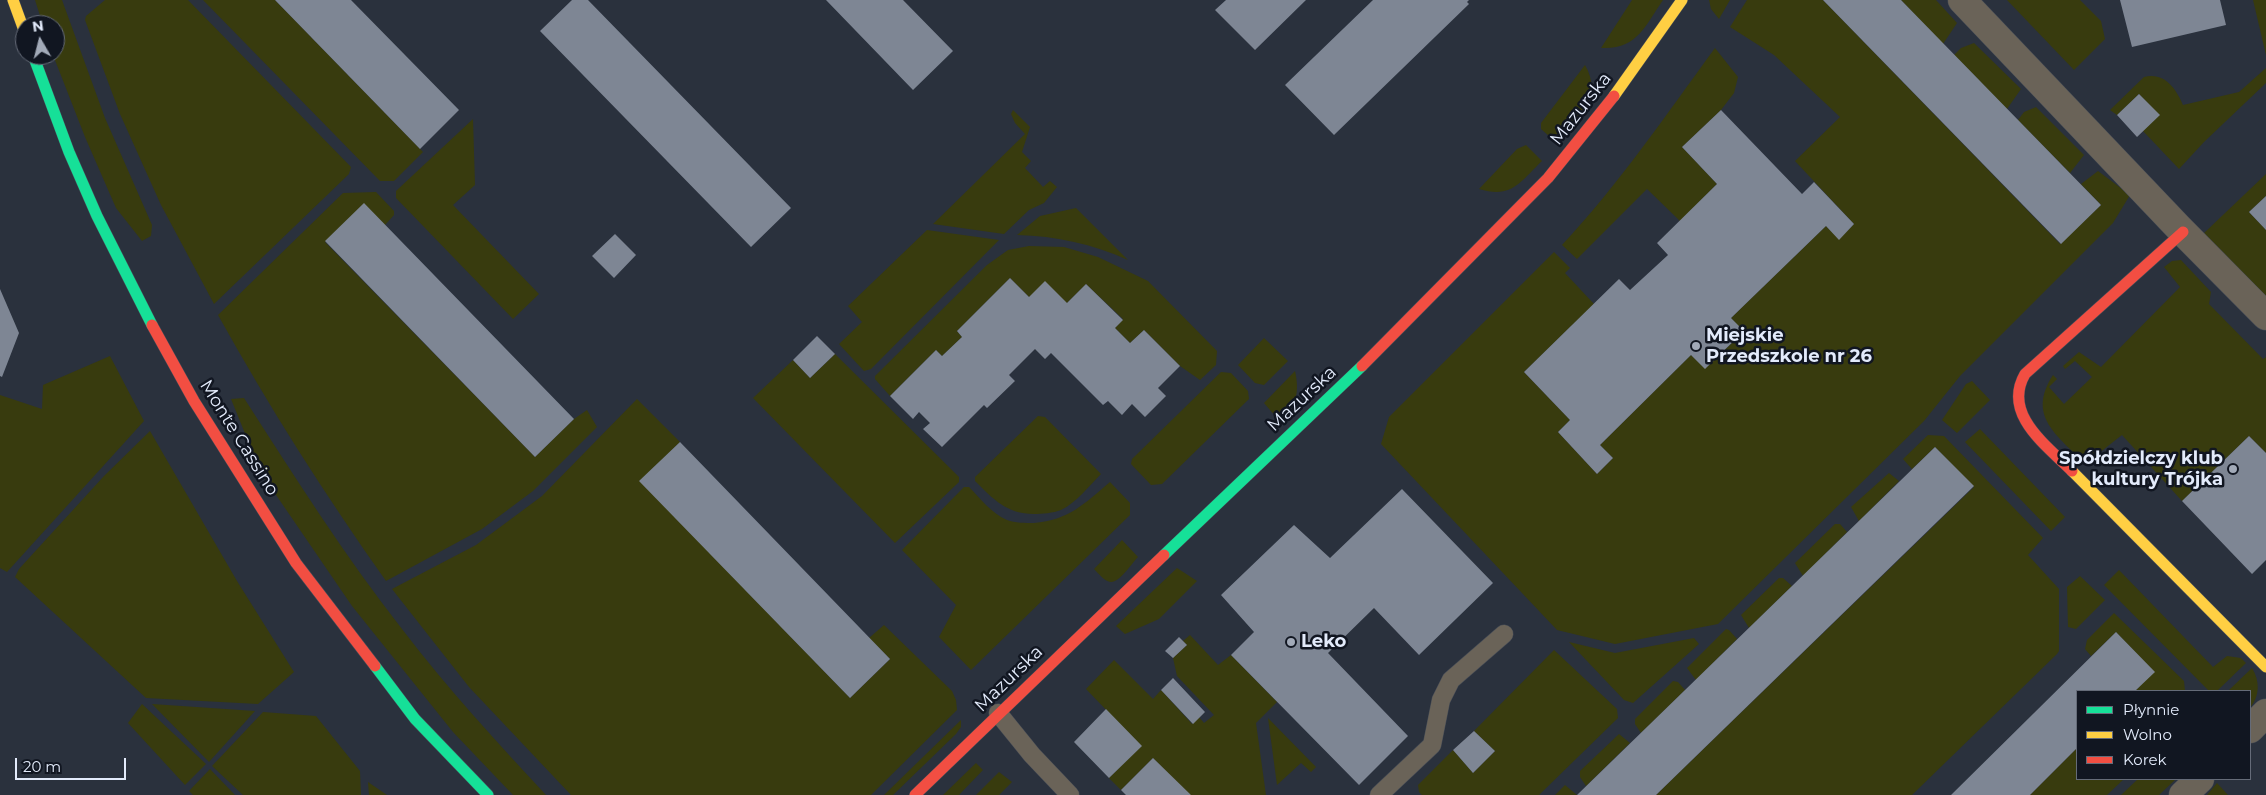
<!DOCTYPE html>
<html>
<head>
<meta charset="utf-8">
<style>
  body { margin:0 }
  #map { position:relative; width:2266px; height:795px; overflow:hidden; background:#2a313d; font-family:Montserrat,sans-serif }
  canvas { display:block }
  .legend { position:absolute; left:2076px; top:690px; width:175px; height:90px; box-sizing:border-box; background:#111621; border:1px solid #656b78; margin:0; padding:6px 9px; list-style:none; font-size:15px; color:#e3ebfb }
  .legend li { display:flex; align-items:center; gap:10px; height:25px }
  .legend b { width:25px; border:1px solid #656b78 }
  .north { position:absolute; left:15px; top:15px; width:50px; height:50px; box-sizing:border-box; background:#111621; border:1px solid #656b78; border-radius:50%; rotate:352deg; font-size:14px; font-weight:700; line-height:20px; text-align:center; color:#e3ebfb }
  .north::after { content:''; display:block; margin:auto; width:18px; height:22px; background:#a2aab8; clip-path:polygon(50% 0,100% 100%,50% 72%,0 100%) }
  .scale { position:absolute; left:15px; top:758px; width:111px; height:22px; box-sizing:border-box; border:2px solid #e3ebfb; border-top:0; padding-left:6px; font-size:15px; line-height:18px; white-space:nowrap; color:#e3ebfb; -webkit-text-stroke:4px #111621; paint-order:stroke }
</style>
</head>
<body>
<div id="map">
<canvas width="2266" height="795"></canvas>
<ul class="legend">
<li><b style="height:6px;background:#16e098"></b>Płynnie</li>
<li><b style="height:6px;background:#ffcf43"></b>Wolno</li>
<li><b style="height:6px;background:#f24e42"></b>Korek</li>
</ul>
<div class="north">N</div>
<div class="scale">20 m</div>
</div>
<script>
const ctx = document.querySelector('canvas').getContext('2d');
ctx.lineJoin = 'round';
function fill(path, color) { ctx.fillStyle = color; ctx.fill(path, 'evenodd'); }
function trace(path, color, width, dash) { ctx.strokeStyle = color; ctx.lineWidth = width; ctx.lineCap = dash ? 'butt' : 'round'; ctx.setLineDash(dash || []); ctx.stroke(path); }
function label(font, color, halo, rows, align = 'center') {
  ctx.font = font + ' Montserrat,sans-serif'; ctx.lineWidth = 5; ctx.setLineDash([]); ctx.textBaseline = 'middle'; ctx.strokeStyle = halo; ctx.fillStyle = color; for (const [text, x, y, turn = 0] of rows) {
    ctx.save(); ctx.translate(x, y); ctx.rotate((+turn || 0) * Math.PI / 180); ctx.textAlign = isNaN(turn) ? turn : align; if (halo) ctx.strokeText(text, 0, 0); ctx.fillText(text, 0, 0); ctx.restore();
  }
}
fill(new Path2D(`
  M 35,0 L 62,0 L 105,118 L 152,225 L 151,236 L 142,241 L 116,208 L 85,137 L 53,55 L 55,55 L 55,25 L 43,25 Z
  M 105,0 L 188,0 L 351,167 L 349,174 L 214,304 L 161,205 L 120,114 L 85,20 L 86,16 Z
  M 203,0 L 275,0 L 423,152 L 394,181 L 380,181 Z
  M 1632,0 L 1663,0 C 1645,26 1637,50 1601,48 Z
  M 1709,0 L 1730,0 L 1719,19 L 1711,9 Z
  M 1747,0 L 1823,0 L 2060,244 L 2101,205 L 2081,184 L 2098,171 L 2130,195 L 2113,223 L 1960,376 L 1924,421 L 1718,624 L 1615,644 L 1557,630 L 1381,444 L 1389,417 L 1554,252 L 1570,268 L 1565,273 L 1594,304 L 1524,372 L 1570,420 L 1558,432 L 1597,474 L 1613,458 L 1600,445 L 1691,355 L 1705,368 L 1744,332 L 1731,318 L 1826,226 L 1839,239 L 1854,224 L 1795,161 L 1840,117 L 1774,55 L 1730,27 Z
  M 1901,0 L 1936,0 L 1957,23 L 1943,44 Z
  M 2007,0 L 2080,0 L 2101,21 L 2105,39 L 2074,70 Z
  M 2253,0 L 2266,0 L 2266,55 Z
  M 1974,43 L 2021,89 L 2007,109 L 1954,55 L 1961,48 Z
  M 1715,48 L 1738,77 L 1734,93 L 1721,110 L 1682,147 L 1717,184 L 1680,221 L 1647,189 L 1577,259 L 1562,245 C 1619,184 1666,115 1715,48 Z
  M 1585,65 C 1604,98 1577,119 1558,144 L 1541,129 L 1541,123 Z
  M 2266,68 L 2266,83 L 2204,142 L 2179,169 L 2143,131 L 2159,115 L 2139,94 L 2117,115 L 2110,110 L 2144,77 C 2165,72 2176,89 2183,105 L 2239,92 Z
  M 2036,107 L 2084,155 L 2070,173 L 2018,120 L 2024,112 Z
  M 1013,110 L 1030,127 L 1022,152 L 1031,161 L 1025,168 L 1043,187 L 1050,181 L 1057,187 L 1044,203 L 1029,210 L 1004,234 L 933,224 L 1025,134 L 1015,123 L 1011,114 Z
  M 473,119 L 475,185 L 453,205 L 539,294 L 513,319 L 396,198 L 396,191 Z
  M 1526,145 L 1542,161 C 1520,182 1512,199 1479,189 L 1517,149 Z
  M 2266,174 L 2266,196 L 2249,212 L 2266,230 L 2266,299 L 2203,234 Z
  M 376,192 L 394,211 L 394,215 L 385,225 L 364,204 L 325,242 L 535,457 L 574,419 L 587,410 L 597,427 L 533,491 L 482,529 L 386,581 C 325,495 269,407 218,315 L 343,193 Z
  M 1076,208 L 1128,260 C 1092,244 1057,236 1017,235 L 1040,216 Z
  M 927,230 L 999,240 L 871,369 L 864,371 L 839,344 L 862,322 L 848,306 Z
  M 1029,246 L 1064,247 L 1098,257 L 1148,281 L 1217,351 L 1216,365 L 1200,380 L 1180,366 L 1144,330 L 1130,343 L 1115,328 L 1123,319 L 1086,284 L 1067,303 L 1029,297 L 1010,278 L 957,331 L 962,337 L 942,356 L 936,350 L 890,396 L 875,379 L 875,376 L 987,265 L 1008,250 Z
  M 2181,260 L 2211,292 L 2209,304 L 2263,359 L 2266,357 L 2266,453 L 2249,436 L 2182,501 L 2122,435 L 2085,464 C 2058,435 2026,417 2053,375 L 2057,379 L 2049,387 L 2064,404 L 2092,377 L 2075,361 L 2065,369 L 2063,366 L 2079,352 L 2101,367 L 2180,287 L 2164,267 L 2172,261 Z
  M 1264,338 L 1288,361 L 1264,385 L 1255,383 L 1238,365 Z
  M 835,354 L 959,477 L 959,482 L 895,543 L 753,398 L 793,360 L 810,378 Z
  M 110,356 L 144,421 L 7,572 L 0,568 L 0,395 L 42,409 L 43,385 Z
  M 1295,371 C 1299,389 1298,404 1283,417 L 1276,417 L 1264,403 Z
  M 1221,372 L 1231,373 L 1248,391 L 1249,399 L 1162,484 L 1151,485 L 1131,464 L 1132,459 Z
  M 1972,381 L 1990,400 L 1957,433 L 1942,420 L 1966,384 Z
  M 244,398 C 294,476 344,555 402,629 C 446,687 496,741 546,795 L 513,795 L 453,732 L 352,606 L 261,473 L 231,399 Z
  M 637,399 L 680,442 L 640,481 L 850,698 L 890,659 L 869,638 L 884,625 L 952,691 L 956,700 L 957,710 L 871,795 L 571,795 L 469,687 L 392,589 L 476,545 L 542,496 Z
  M 1038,416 L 1045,417 L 1101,474 C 1089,486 1076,503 1061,510 C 1053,513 1042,514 1034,514 C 1007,514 993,499 975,481 L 975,477 Z
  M 1980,429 L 2065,517 L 2051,531 L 1965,442 Z
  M 150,431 L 237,581 L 294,672 L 258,704 L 146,698 L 15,577 L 19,569 L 104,476 Z
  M 1928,435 L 1944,436 L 2043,538 L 2028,555 L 2059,589 L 2059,651 L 2057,654 L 1912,795 L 1656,795 L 1974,487 L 1935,447 L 1912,469 L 1903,459 Z
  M 1889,473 L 1899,481 L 1859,521 L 1851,507 Z
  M 1110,482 L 1130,503 L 1130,515 L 971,670 L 939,637 L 956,605 L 902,550 L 964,487 L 969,487 C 980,498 992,514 1007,520 C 1015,523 1025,523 1034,523 C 1069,520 1084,504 1110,482 Z
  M 1835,524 L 1840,524 L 1847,532 L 1803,576 L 1795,563 Z
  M 1122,540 L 1138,557 C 1132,563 1120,582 1111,582 C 1105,582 1098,573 1094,569 Z
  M 1177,568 L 1197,581 L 1159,619 L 1125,634 L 1116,626 Z
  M 2119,570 L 2213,667 L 2227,656 L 2241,658 L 2246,663 L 2217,691 L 2209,691 L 2104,585 Z
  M 2080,576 L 2105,600 L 2076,629 L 2068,627 L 2067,587 Z
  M 1779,578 L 1783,578 L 1792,586 L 1749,628 L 1741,615 Z
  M 2114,613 L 2184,681 L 2185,691 L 2135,691 L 2154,672 L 2116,632 L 2091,656 L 2085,649 L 2087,640 Z
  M 1726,629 L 1729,630 L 1737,639 L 1696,680 L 1687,668 Z
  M 1190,635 L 1218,665 L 1231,655 L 1277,702 L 1256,723 L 1266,795 L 1189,795 L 1153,758 L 1121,790 L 1109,778 L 1141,746 L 1086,689 L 1114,660 L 1153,699 L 1161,690 L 1192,724 L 1199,717 L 1204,723 L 1214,715 L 1177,676 L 1173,658 L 1187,645 L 1183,641 Z
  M 1694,638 L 1699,644 L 1633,703 L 1624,700 L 1569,642 L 1615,653 Z
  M 1554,650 L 1617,709 L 1618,718 L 1539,795 L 1422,795 L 1419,792 L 1418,785 L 1453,750 L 1473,773 L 1495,751 L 1474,731 Z
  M 2252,668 C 2260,681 2260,696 2250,708 L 2250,691 L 2228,691 Z
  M 1673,681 L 1678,682 L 1685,690 L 1641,733 L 1635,724 L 1635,719 Z
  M 142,704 L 206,764 L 185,785 L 128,723 Z
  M 152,704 L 255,711 L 209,762 Z
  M 263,712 L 316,716 L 360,771 L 361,795 L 243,795 L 212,766 Z
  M 1268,718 L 1316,767 L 1311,772 L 1301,763 L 1277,785 Z
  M 961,720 L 961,727 L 956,734 L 893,795 L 884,795 Z
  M 1619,734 L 1630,743 L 1586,786 L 1580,777 L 1580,771 Z
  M 2077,748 L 2077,779 L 2124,779 L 2107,795 L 2030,795 Z
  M 976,763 L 983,770 L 959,795 L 943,795 Z
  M 210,769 L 235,795 L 193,795 L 189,791 Z
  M 999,772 L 1012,782 L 999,795 L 976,795 Z
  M 2138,779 L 2176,779 L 2159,795 L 2121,795 Z
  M 368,782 L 387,795 L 369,795 Z
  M 2217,783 L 2228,795 L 2207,795 Z
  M 1565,785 L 1577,795 L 1555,795 Z`), '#383b0e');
fill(new Path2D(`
  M 275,0 L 351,0 L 459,110 L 420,149 Z
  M 572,0 L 588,0 L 791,208 L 751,247 L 540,31 Z
  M 826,0 L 903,0 L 953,51 L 913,90 Z
  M 1226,0 L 1306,0 L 1255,50 L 1215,10 Z
  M 1373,0 L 1469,0 L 1467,2 L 1469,4 L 1334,135 L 1285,85 Z
  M 1823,0 L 1901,0 L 2101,205 L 2061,244 Z
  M 2120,0 L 2220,0 L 2226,25 L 2132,47 Z
  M 2139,94 L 2160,115 L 2137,137 L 2117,115 Z
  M 1721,110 L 1802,194 L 1814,182 L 1854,224 L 1839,240 L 1826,226 L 1731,318 L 1744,331 L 1705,369 L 1691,355 L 1600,445 L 1613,458 L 1597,474 L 1558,432 L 1570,420 L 1524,372 L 1619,279 L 1630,290 L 1668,255 L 1657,243 L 1717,184 L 1682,147 Z
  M 2266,196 L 2266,230 L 2249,212 Z
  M 364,203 L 574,419 L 535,457 L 325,241 Z
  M 615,234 L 636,255 L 614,278 L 592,256 Z
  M 1010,278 L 1029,297 L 1045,281 L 1067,303 L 1086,284 L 1123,320 L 1115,328 L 1130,343 L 1144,330 L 1180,366 L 1158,388 L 1166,396 L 1145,417 L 1132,404 L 1122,415 L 1108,401 L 1103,405 L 1051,353 L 1045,359 L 1035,349 L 1009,375 L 1015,381 L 987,408 L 984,405 L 942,447 L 923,429 L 930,423 L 919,412 L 913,419 L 890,396 L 936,350 L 942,356 L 962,337 L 957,331 Z
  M 0,289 L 19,333 L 2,377 L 0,376 Z
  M 817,336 L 835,354 L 810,378 L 793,360 Z
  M 2249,436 L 2266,453 L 2266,560 L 2252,574 L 2182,501 Z
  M 680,442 L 890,659 L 850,698 L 639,481 Z
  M 1935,447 L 1974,486 L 1656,795 L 1577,795 Z
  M 1402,489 L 1493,583 L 1419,655 L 1374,608 L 1328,653 L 1408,736 L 1359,785 L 1231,655 L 1254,632 L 1221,595 L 1294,525 L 1330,558 Z
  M 2116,632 L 2155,672 L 2135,691 L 2077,691 L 2077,748 L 2030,795 L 1951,795 Z
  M 1179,637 L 1187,645 L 1173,658 L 1165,651 Z
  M 1173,678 L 1205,712 L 1193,724 L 1161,690 Z
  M 1106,709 L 1142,746 L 1109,778 L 1074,742 Z
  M 1474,731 L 1495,751 L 1473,773 L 1453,750 Z
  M 1153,758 L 1191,795 L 1126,795 L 1121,790 Z`), '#7e8694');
const lane = new Path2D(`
  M 998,713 L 1032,755 L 1070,795
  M 1379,795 L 1432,745 L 1441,700 L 1451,680 L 1504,634`);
const street = new Path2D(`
  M 1962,0 L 2178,227 L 2266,316
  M 2250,729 L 2266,713
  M 2183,795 L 2200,779`);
const fast = new Path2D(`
  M 33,55 L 69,152 L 97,216 L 152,325
  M 1164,555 L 1362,366
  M 375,666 L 415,719 L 488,795`);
const slow = new Path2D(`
  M 13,0 L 25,33
  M 1614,96 L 1682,0
  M 2072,471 L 2266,667`);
const jam = new Path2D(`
  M 152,325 L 194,401 L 296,563 L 375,666
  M 1362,366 L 1548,178 L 1614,96
  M 2072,471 C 2046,445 2002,414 2025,374 L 2183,232
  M 915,795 L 1164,555`);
trace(lane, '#464c56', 19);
trace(street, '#464c56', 29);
trace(fast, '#464c56', 12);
trace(slow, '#464c56', 12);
trace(jam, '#464c56', 12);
trace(lane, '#6a6358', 18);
trace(street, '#6a6358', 28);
trace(fast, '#16e098', 11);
trace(slow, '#ffcf43', 11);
trace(jam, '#f24e42', 11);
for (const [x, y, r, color] of [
  [1696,346,5,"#a2aab8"],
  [2233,469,5,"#a2aab8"],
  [1291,642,5,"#a2aab8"]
]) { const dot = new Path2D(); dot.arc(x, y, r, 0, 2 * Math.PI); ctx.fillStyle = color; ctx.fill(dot); trace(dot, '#111621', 2); }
label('18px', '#e3ebfb', '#111621', [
  ["Mazurska",1581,109,-52],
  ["Mazurska",1302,399,-43],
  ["Monte Cassino",239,438,58],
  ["Mazurska",1009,679,-44]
]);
label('bold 18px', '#e3ebfb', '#111621', [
  ["Miejskie",1706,336],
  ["Przedszkole nr 26",1706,357],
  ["Spółdzielczy klub",2223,459,"right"],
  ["kultury Trójka",2223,480,"right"],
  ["Leko",1301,642]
], 'left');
</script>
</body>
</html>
